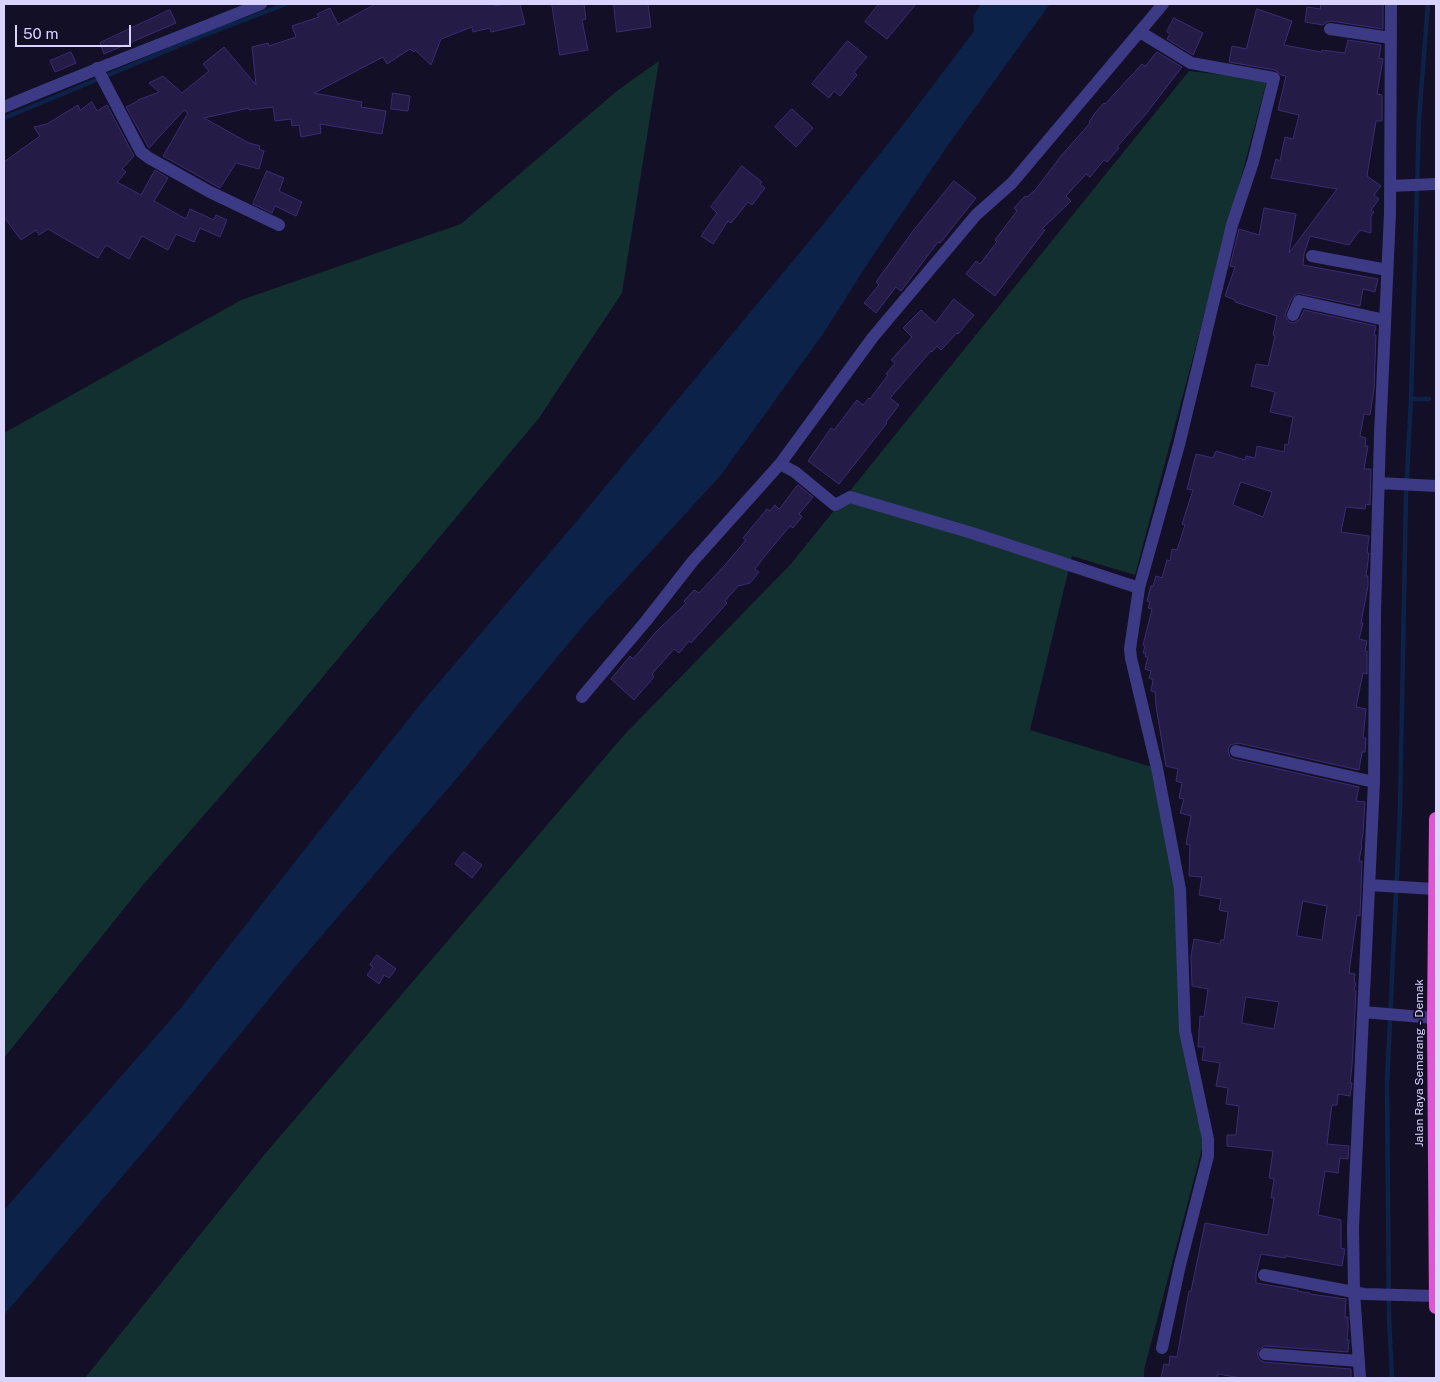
<!DOCTYPE html>
<html>
<head>
<meta charset="utf-8">
<style>
  body { margin:0 }
  #map { position:relative; width:1440px; height:1382px; overflow:hidden; background:#130f26; font-family:"Public Sans",sans-serif }
  canvas { display:block }
  .frame { position:absolute; inset:0; border:5px solid #d9d4ff; pointer-events:none }
  .scale { position:absolute; left:15px; top:25px; width:116px; height:22px; box-sizing:border-box; border:2px solid #d9d4ff; border-top:0; padding-left:6px; font-size:15px; line-height:18px; white-space:nowrap; color:#d9d4ff; -webkit-text-stroke:4px #130f26; paint-order:stroke }
</style>
</head>
<body>
<div id="map">
<canvas width="1440" height="1382"></canvas>
<div class="frame"></div>
<div class="scale">50 m</div>
</div>
<script>
const ctx = document.querySelector('canvas').getContext('2d');
ctx.lineJoin = 'round';
function fill(path, color) { ctx.fillStyle = color; ctx.fill(path, 'evenodd'); }
function trace(path, color, width, dash) { ctx.strokeStyle = color; ctx.lineWidth = width; ctx.lineCap = dash ? 'butt' : 'round'; ctx.setLineDash(dash || []); ctx.stroke(path); }
function label(font, color, halo, rows, align = 'center') {
  ctx.font = font + ' "Public Sans",sans-serif'; ctx.lineWidth = 4; ctx.setLineDash([]); ctx.textBaseline = 'middle'; ctx.strokeStyle = halo; ctx.fillStyle = color; for (const [text, x, y, turn = 0] of rows) {
    ctx.save(); ctx.translate(x, y); ctx.rotate((+turn || 0) * Math.PI / 180); ctx.textAlign = isNaN(turn) ? turn : align; if (halo) ctx.strokeText(text, 0, 0); ctx.fillText(text, 0, 0); ctx.restore();
  }
}
fill(new Path2D(`
  M 659,61 L 622,293 L 539,418 L 286,721 L 143,885 L 4,1058 L 4,433 L 241,300 L 461,224 L 618,90 Z
  M 1189,71 L 1267,80 L 1135,575 L 1072,556 L 1030,730 L 1152,767 L 1176,880 L 1180,1029 L 1205,1137 L 1144,1370 L 1144,1378 L 85,1378 L 264,1155 L 625,734 L 790,565 Z`), '#12302f');
fill(new Path2D(`
  M 981,4 L 1050,4 L 948,145 L 868,263 L 823,334 L 721,475 L 588,620 L 457,778 L 295,967 L 156,1137 L 4,1315 L 4,1210 L 180,1009 L 301,854 L 423,701 L 571,528 L 821,227 L 903,125 L 974,31 L 973,16 Z`), '#0c2248');
trace(new Path2D(`
  M 4,118 L 207,34 L 286,4
  M 1411,399 L 1429,399
  M 1392,1378 L 1389,1318 L 1387,1083 L 1400,810 L 1406,495 L 1411,399 L 1419,118 L 1428,4`), '#0c2248', 4.5);
const building = new Path2D(`
  M 376,4 L 494,4 L 495,6 L 505,4 L 520,4 L 525,24 L 491,32 L 490,28 L 473,32 L 472,27 L 441,39 L 431,65 L 415,50 L 414,52 L 410,49 L 387,64 L 383,57 L 314,93 L 362,102 L 361,107 L 386,111 L 382,134 L 320,124 L 321,133 L 301,137 L 299,125 L 292,126 L 291,119 L 275,121 L 273,107 L 249,110 L 249,108 L 204,118 L 249,143 L 260,146 L 259,149 L 264,151 L 259,169 L 236,163 L 220,188 L 163,156 L 188,113 L 184,110 L 149,148 L 126,107 L 138,101 L 138,100 L 159,92 L 149,83 L 163,76 L 182,93 L 209,71 L 203,64 L 224,47 L 256,85 L 252,47 L 268,43 L 269,46 L 296,37 L 292,26 L 319,17 L 317,14 L 330,8 L 338,24 Z
  M 552,4 L 584,4 L 586,19 L 582,20 L 588,50 L 560,55 Z
  M 614,4 L 648,4 L 651,27 L 617,32 Z
  M 879,4 L 916,4 L 887,39 L 865,22 Z
  M 1321,4 L 1383,4 L 1383,29 L 1331,21 L 1327,22 L 1323,25 L 1305,22 L 1307,7 L 1320,9 Z
  M 1257,9 L 1292,21 L 1284,45 L 1321,52 L 1322,50 L 1345,53 L 1348,40 L 1381,45 L 1379,58 L 1383,59 L 1377,94 L 1382,95 L 1382,121 L 1376,121 L 1367,176 L 1381,186 L 1374,195 L 1379,199 L 1371,210 L 1374,212 L 1371,216 L 1371,233 L 1360,230 L 1349,245 L 1310,236 L 1304,254 L 1303,265 L 1378,279 L 1375,292 L 1363,289 L 1360,306 L 1297,293 L 1292,298 L 1285,315 L 1289,322 L 1294,323 L 1300,319 L 1304,310 L 1376,326 L 1374,335 L 1376,335 L 1374,389 L 1370,415 L 1364,414 L 1360,436 L 1366,438 L 1365,446 L 1368,446 L 1364,469 L 1371,469 L 1370,505 L 1366,504 L 1365,509 L 1346,507 L 1341,532 L 1369,536 L 1367,553 L 1369,553 L 1366,576 L 1368,576 L 1368,586 L 1361,623 L 1363,623 L 1359,639 L 1367,641 L 1365,651 L 1367,651 L 1367,674 L 1363,673 L 1356,707 L 1366,709 L 1363,738 L 1366,738 L 1365,752 L 1362,752 L 1359,770 L 1238,743 L 1230,745 L 1228,750 L 1230,757 L 1234,759 L 1359,787 L 1356,801 L 1365,802 L 1363,833 L 1361,845 L 1362,845 L 1359,861 L 1362,861 L 1360,916 L 1357,915 L 1349,973 L 1355,974 L 1354,983 L 1356,983 L 1354,990 L 1356,991 L 1352,1066 L 1350,1083 L 1352,1083 L 1350,1096 L 1338,1094 L 1337,1105 L 1332,1105 L 1327,1144 L 1349,1146 L 1348,1159 L 1340,1158 L 1338,1173 L 1325,1171 L 1318,1215 L 1341,1220 L 1341,1248 L 1345,1249 L 1342,1266 L 1286,1256 L 1285,1258 L 1261,1254 L 1256,1274 L 1256,1283 L 1298,1290 L 1297,1291 L 1310,1293 L 1310,1294 L 1346,1299 L 1345,1317 L 1348,1317 L 1348,1329 L 1347,1340 L 1349,1340 L 1348,1352 L 1265,1346 L 1258,1350 L 1258,1357 L 1260,1360 L 1264,1362 L 1351,1369 L 1351,1378 L 1241,1378 L 1218,1374 L 1217,1378 L 1161,1378 L 1164,1364 L 1169,1365 L 1170,1356 L 1177,1357 L 1189,1291 L 1191,1291 L 1205,1223 L 1266,1235 L 1268,1234 L 1274,1198 L 1271,1198 L 1274,1179 L 1269,1178 L 1273,1151 L 1227,1146 L 1227,1135 L 1236,1135 L 1239,1106 L 1226,1104 L 1228,1088 L 1216,1086 L 1220,1063 L 1202,1060 L 1204,1047 L 1198,1047 L 1200,1016 L 1204,1017 L 1208,989 L 1192,986 L 1191,956 L 1194,939 L 1220,944 L 1221,940 L 1224,940 L 1228,912 L 1219,910 L 1221,899 L 1199,895 L 1202,877 L 1189,876 L 1190,845 L 1186,844 L 1191,816 L 1180,813 L 1184,799 L 1179,798 L 1182,783 L 1176,781 L 1178,769 L 1166,766 L 1156,706 L 1155,692 L 1151,691 L 1153,680 L 1149,678 L 1151,671 L 1145,669 L 1148,657 L 1145,657 L 1146,653 L 1143,653 L 1145,646 L 1143,645 L 1152,609 L 1148,608 L 1150,602 L 1147,601 L 1151,586 L 1153,586 L 1156,576 L 1162,578 L 1167,560 L 1170,561 L 1172,549 L 1177,550 L 1185,525 L 1182,524 L 1193,490 L 1187,489 L 1196,454 L 1213,458 L 1216,451 L 1245,460 L 1246,456 L 1255,458 L 1257,446 L 1284,452 L 1285,444 L 1288,445 L 1293,417 L 1270,412 L 1275,392 L 1251,386 L 1256,364 L 1268,366 L 1275,336 L 1273,335 L 1277,316 L 1235,302 L 1235,300 L 1225,296 L 1235,267 L 1230,266 L 1239,229 L 1259,235 L 1264,208 L 1296,214 L 1289,253 L 1337,189 L 1271,178 L 1276,159 L 1280,161 L 1285,137 L 1293,139 L 1299,115 L 1278,110 L 1286,76 L 1281,75 L 1275,70 L 1229,62 L 1232,46 L 1246,49 ZM 1241,482 L 1272,492 L 1263,517 L 1233,505 ZM 1303,901 L 1327,906 L 1322,940 L 1297,936 ZM 1246,997 L 1279,1002 L 1274,1029 L 1242,1023 Z
  M 170,10 L 176,23 L 104,54 L 100,43 Z
  M 1174,18 L 1203,33 L 1193,55 L 1167,39 L 1170,34 L 1167,32 Z
  M 848,41 L 867,57 L 854,72 L 857,75 L 840,96 L 834,91 L 829,98 L 812,84 Z
  M 71,52 L 76,63 L 55,72 L 50,61 Z
  M 1157,52 L 1182,67 L 1145,115 L 1117,147 L 1119,148 L 1107,162 L 1104,160 L 1090,177 L 1086,174 L 1066,196 L 1071,201 L 1042,229 L 1045,230 L 995,296 L 966,274 L 976,261 L 980,264 L 997,242 L 995,240 L 1017,211 L 1014,208 L 1025,196 L 1027,197 L 1036,189 L 1061,156 L 1090,123 L 1089,122 L 1095,113 L 1104,103 L 1105,104 L 1142,64 L 1145,66 Z
  M 393,93 L 410,96 L 408,111 L 391,109 Z
  M 92,102 L 97,111 L 107,105 L 134,156 L 122,169 L 126,172 L 117,182 L 141,195 L 155,170 L 168,178 L 154,201 L 186,219 L 190,209 L 214,220 L 216,215 L 227,220 L 220,237 L 200,228 L 194,242 L 176,234 L 168,250 L 142,236 L 129,259 L 106,245 L 98,258 L 48,229 L 39,235 L 36,230 L 21,240 L 4,217 L 4,162 L 40,136 L 34,127 L 47,124 L 78,105 L 80,110 Z
  M 792,109 L 813,128 L 796,147 L 775,127 Z
  M 742,166 L 762,182 L 760,184 L 765,188 L 752,205 L 748,202 L 731,223 L 728,221 L 713,244 L 701,236 L 717,213 L 711,207 Z
  M 267,171 L 284,178 L 279,191 L 302,202 L 296,216 L 275,206 L 272,213 L 253,204 Z
  M 954,181 L 976,198 L 940,243 L 938,242 L 901,291 L 896,287 L 876,313 L 864,303 L 879,285 L 876,282 L 913,231 Z
  M 954,299 L 974,315 L 958,334 L 957,333 L 941,350 L 937,346 L 932,352 L 931,351 L 890,398 L 899,405 L 886,422 L 887,423 L 839,484 L 808,461 L 831,428 L 834,430 L 857,400 L 863,405 L 869,398 L 870,399 L 888,375 L 886,374 L 895,363 L 891,360 L 912,337 L 903,328 L 921,310 L 935,323 Z
  M 798,485 L 813,497 L 799,514 L 802,517 L 793,528 L 790,526 L 764,557 L 755,569 L 759,572 L 750,583 L 738,586 L 725,601 L 727,603 L 691,643 L 689,641 L 679,653 L 674,649 L 652,674 L 654,677 L 634,700 L 611,679 L 630,656 L 633,659 L 656,632 L 686,603 L 684,601 L 694,590 L 699,593 L 725,565 L 746,540 L 743,538 L 767,509 L 770,511 L 775,505 L 779,509 Z
  M 464,852 L 482,865 L 472,878 L 455,864 Z
  M 377,955 L 396,969 L 389,978 L 384,975 L 379,984 L 367,975 L 373,967 L 370,965 Z`);
fill(building, '#241b47');
trace(building, '#3b2d73', 1);
trace(new Path2D(`
  M 1330,29 L 1391,38
  M 97,68 L 141,152 L 149,158 L 210,192 L 279,225
  M 1390,186 L 1436,184
  M 1312,256 L 1387,270
  M 1293,315 L 1299,301 L 1385,320
  M 780,464 L 795,472 L 835,505 L 850,497 L 972,533 L 1139,588 L 1179,445 L 1232,225 L 1253,162 L 1274,78 L 1191,63 L 1140,32
  M 1379,483 L 1436,486
  M 1139,588 L 1130,649 L 1131,658 L 1157,768 L 1180,889 L 1185,1031 L 1208,1139 L 1208,1156 L 1180,1265 L 1162,1348
  M 582,697 L 646,621 L 693,561 L 780,464 L 873,337 L 955,240 L 976,215 L 1012,183 L 1163,4
  M 1236,751 L 1374,782
  M 1369,885 L 1434,889
  M 1363,1012 L 1434,1018
  M 1264,1275 L 1364,1294 L 1436,1296
  M 1265,1354 L 1359,1361
  M 1360,1378 L 1354,1292 L 1353,1227 L 1374,782 L 1375,614 L 1380,435 L 1390,213 L 1391,4`), '#3d3a85', 12);
trace(new Path2D(`
  M 4,107 C 89,71 175,39 261,4`), '#3d3a85', 12);
trace(new Path2D(`
  M 1436,819 L 1434,1018 L 1436,1307`), '#e055d1', 14);
label('12px', '#d9d4ff', '#130f26', [
  ["Jalan Raya Semarang - Demak",1419,1063,-90]
]);
</script>
</body>
</html>
